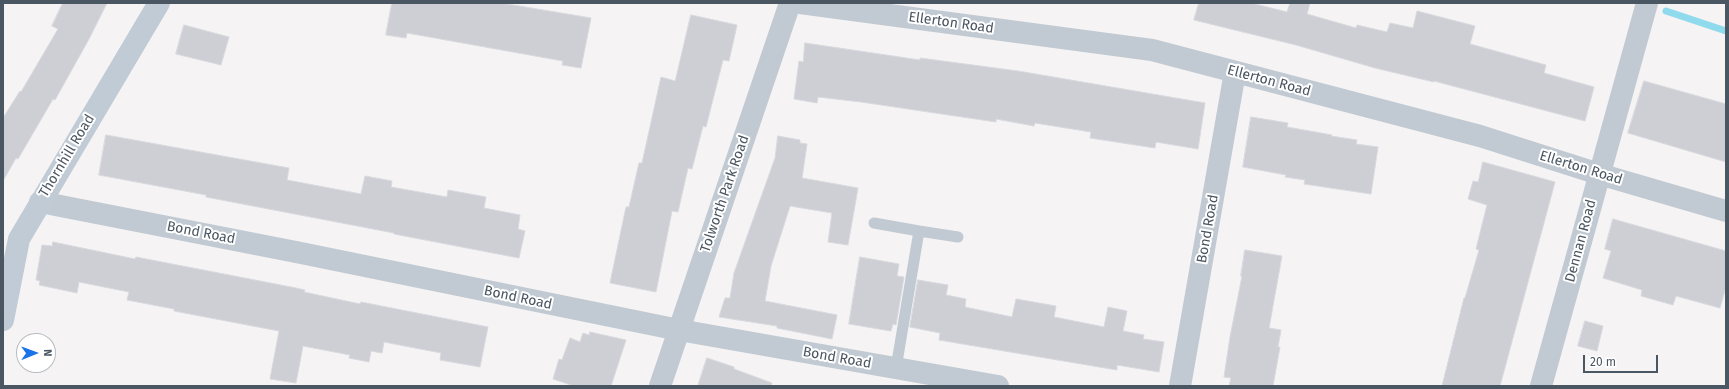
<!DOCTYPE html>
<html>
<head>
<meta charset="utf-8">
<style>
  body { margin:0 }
  #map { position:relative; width:1729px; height:389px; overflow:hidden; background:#f5f3f3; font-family:"Fira Sans",sans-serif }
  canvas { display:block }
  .frame { position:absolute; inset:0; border:4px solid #4a5661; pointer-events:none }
  .north { position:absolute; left:16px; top:333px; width:40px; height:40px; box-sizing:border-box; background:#fff; border:1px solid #b7bbc0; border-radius:50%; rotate:89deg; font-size:11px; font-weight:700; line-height:16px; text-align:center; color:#4a5661 }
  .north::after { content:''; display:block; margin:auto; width:14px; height:18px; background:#1a73e8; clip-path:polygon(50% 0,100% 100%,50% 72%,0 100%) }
  .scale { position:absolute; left:1583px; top:355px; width:75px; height:18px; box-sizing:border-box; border:2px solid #4a5661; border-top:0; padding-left:5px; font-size:12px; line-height:14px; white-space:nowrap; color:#4a5661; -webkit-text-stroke:3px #fff; paint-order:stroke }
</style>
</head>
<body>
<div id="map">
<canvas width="1729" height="389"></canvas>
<div class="frame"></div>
<div class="north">N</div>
<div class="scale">20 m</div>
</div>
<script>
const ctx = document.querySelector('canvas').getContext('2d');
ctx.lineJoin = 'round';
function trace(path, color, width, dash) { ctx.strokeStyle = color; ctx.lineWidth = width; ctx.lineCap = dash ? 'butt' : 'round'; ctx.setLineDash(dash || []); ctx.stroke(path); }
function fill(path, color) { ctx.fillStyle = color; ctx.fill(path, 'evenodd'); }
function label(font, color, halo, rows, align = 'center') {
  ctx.font = font + ' "Fira Sans",sans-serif'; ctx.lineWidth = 4; ctx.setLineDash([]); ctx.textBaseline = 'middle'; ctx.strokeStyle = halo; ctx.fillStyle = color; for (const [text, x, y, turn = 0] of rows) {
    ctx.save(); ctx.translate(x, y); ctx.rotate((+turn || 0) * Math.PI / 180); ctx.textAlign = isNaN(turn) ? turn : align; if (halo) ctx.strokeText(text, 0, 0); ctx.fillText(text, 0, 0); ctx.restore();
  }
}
trace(new Path2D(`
  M 1666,11 L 1726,31`), '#90daee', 7);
const building = new Path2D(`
  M 63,3 L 107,3 L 89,39 L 55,100 L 53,99 L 18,159 L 16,158 L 3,181 L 3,118 L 20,91 L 21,92 L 58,29 L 52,26 Z
  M 392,3 L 501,3 L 591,18 L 581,68 L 562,65 L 563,61 L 407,33 L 406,38 L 386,35 Z
  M 1199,3 L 1251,3 L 1287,12 L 1290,3 L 1310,3 L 1307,14 L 1356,28 L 1357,25 L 1387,32 L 1390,23 L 1413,28 L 1417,11 L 1475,26 L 1470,44 L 1546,65 L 1544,73 L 1594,87 L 1585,121 L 1434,81 L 1434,82 L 1375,68 L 1296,45 L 1194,20 Z
  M 691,15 L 737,25 L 729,61 L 723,60 L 706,127 L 703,126 L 692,169 L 688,168 L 678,212 L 672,211 L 656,292 L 610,283 L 626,207 L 629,207 L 639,163 L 642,163 L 661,77 L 675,81 Z
  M 184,25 L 229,37 L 221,65 L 176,54 Z
  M 805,43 L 920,60 L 920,58 L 1018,71 L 1205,103 L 1198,149 L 1156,142 L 1155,148 L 1090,138 L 1091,132 L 1035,123 L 1034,126 L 996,119 L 996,122 L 861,102 L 818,97 L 817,103 L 794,99 L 799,61 L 803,62 Z
  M 1644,81 L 1726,104 L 1726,162 L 1628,133 Z
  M 1251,117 L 1288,123 L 1287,127 L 1332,135 L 1331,136 L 1357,140 L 1356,144 L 1378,147 L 1371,194 L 1304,184 L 1305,180 L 1285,177 L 1286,175 L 1243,167 Z
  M 106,135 L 289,168 L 287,180 L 361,194 L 365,176 L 392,181 L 391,187 L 447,197 L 448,190 L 486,197 L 484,208 L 520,215 L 518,229 L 525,231 L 519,258 L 394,234 L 394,233 L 206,197 L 206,195 L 99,175 Z
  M 778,136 L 800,140 L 800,143 L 807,144 L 802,178 L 858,188 L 848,245 L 828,242 L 832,213 L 790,206 L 771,266 L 765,301 L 837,315 L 832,339 L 777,328 L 777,326 L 719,317 L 725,298 L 730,298 L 734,273 L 775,158 Z
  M 1483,162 L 1555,182 L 1500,386 L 1442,386 L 1464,298 L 1465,298 L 1479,250 L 1476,249 L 1487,205 L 1468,199 L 1473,181 L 1478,182 Z
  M 1613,219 L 1726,251 L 1726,287 L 1720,308 L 1676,296 L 1673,305 L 1641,296 L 1642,290 L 1603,278 L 1611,251 L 1605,249 Z
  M 53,242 L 135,259 L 136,257 L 291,287 L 305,290 L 304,292 L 360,304 L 361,302 L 488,327 L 480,367 L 440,360 L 441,353 L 384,342 L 382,353 L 371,351 L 369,362 L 349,358 L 350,355 L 303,346 L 296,383 L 270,379 L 279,331 L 174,311 L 174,309 L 127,300 L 129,292 L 79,282 L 77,293 L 39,285 L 40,281 L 36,280 L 42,245 L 52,246 Z
  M 1245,250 L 1282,256 L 1269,328 L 1281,330 L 1278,347 L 1280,347 L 1273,386 L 1229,386 L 1231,378 L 1224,377 L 1230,337 L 1242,276 L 1241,276 Z
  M 860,257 L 899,264 L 897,276 L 904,277 L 896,325 L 893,324 L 891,331 L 849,324 Z
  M 918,280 L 948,285 L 946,295 L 966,299 L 965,307 L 1012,317 L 1016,299 L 1056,306 L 1054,317 L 1104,327 L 1108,307 L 1127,311 L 1123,331 L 1144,335 L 1143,339 L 1164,342 L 1159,372 L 1117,365 L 1117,370 L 939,340 L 940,333 L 910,327 Z
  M 1585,321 L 1603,326 L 1597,351 L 1578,346 Z
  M 590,332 L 626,340 L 611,386 L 574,386 L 553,379 L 559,359 L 562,360 L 570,338 L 580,342 L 583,333 L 589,335 Z
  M 707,358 L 734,367 L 734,369 L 772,383 L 771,386 L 698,386 Z`);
fill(building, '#cdcfd5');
trace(building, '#d7d9de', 1);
trace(new Path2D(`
  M 874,223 L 919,231 L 896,368
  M 919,231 L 958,237`), '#c1cad2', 11);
trace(new Path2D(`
  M 800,3 L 1152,50 L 1480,136 L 1599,174 L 1726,211
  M 40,202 L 296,252 L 679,330 L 998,386
  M 660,386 L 790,3
  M 1180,386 L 1235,72
  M 1541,386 L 1647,3`), '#c1cad2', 22);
trace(new Path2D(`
  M 3,320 L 19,239 L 159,3`), '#c1cbd6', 22);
label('14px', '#4a5661', '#fff', [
  ["Ellerton Road",951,23,8],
  ["Ellerton Road",1269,81,15],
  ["Thornhill Road",67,156,-59],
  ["Ellerton Road",1581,168,17],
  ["Tolworth Park Road",725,194,-71],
  ["Bond Road",1208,229,-80],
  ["Bond Road",201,233,11],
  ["Dennan Road",1581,241,-75],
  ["Bond Road",518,298,12],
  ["Bond Road",837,358,10]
]);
</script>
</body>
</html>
